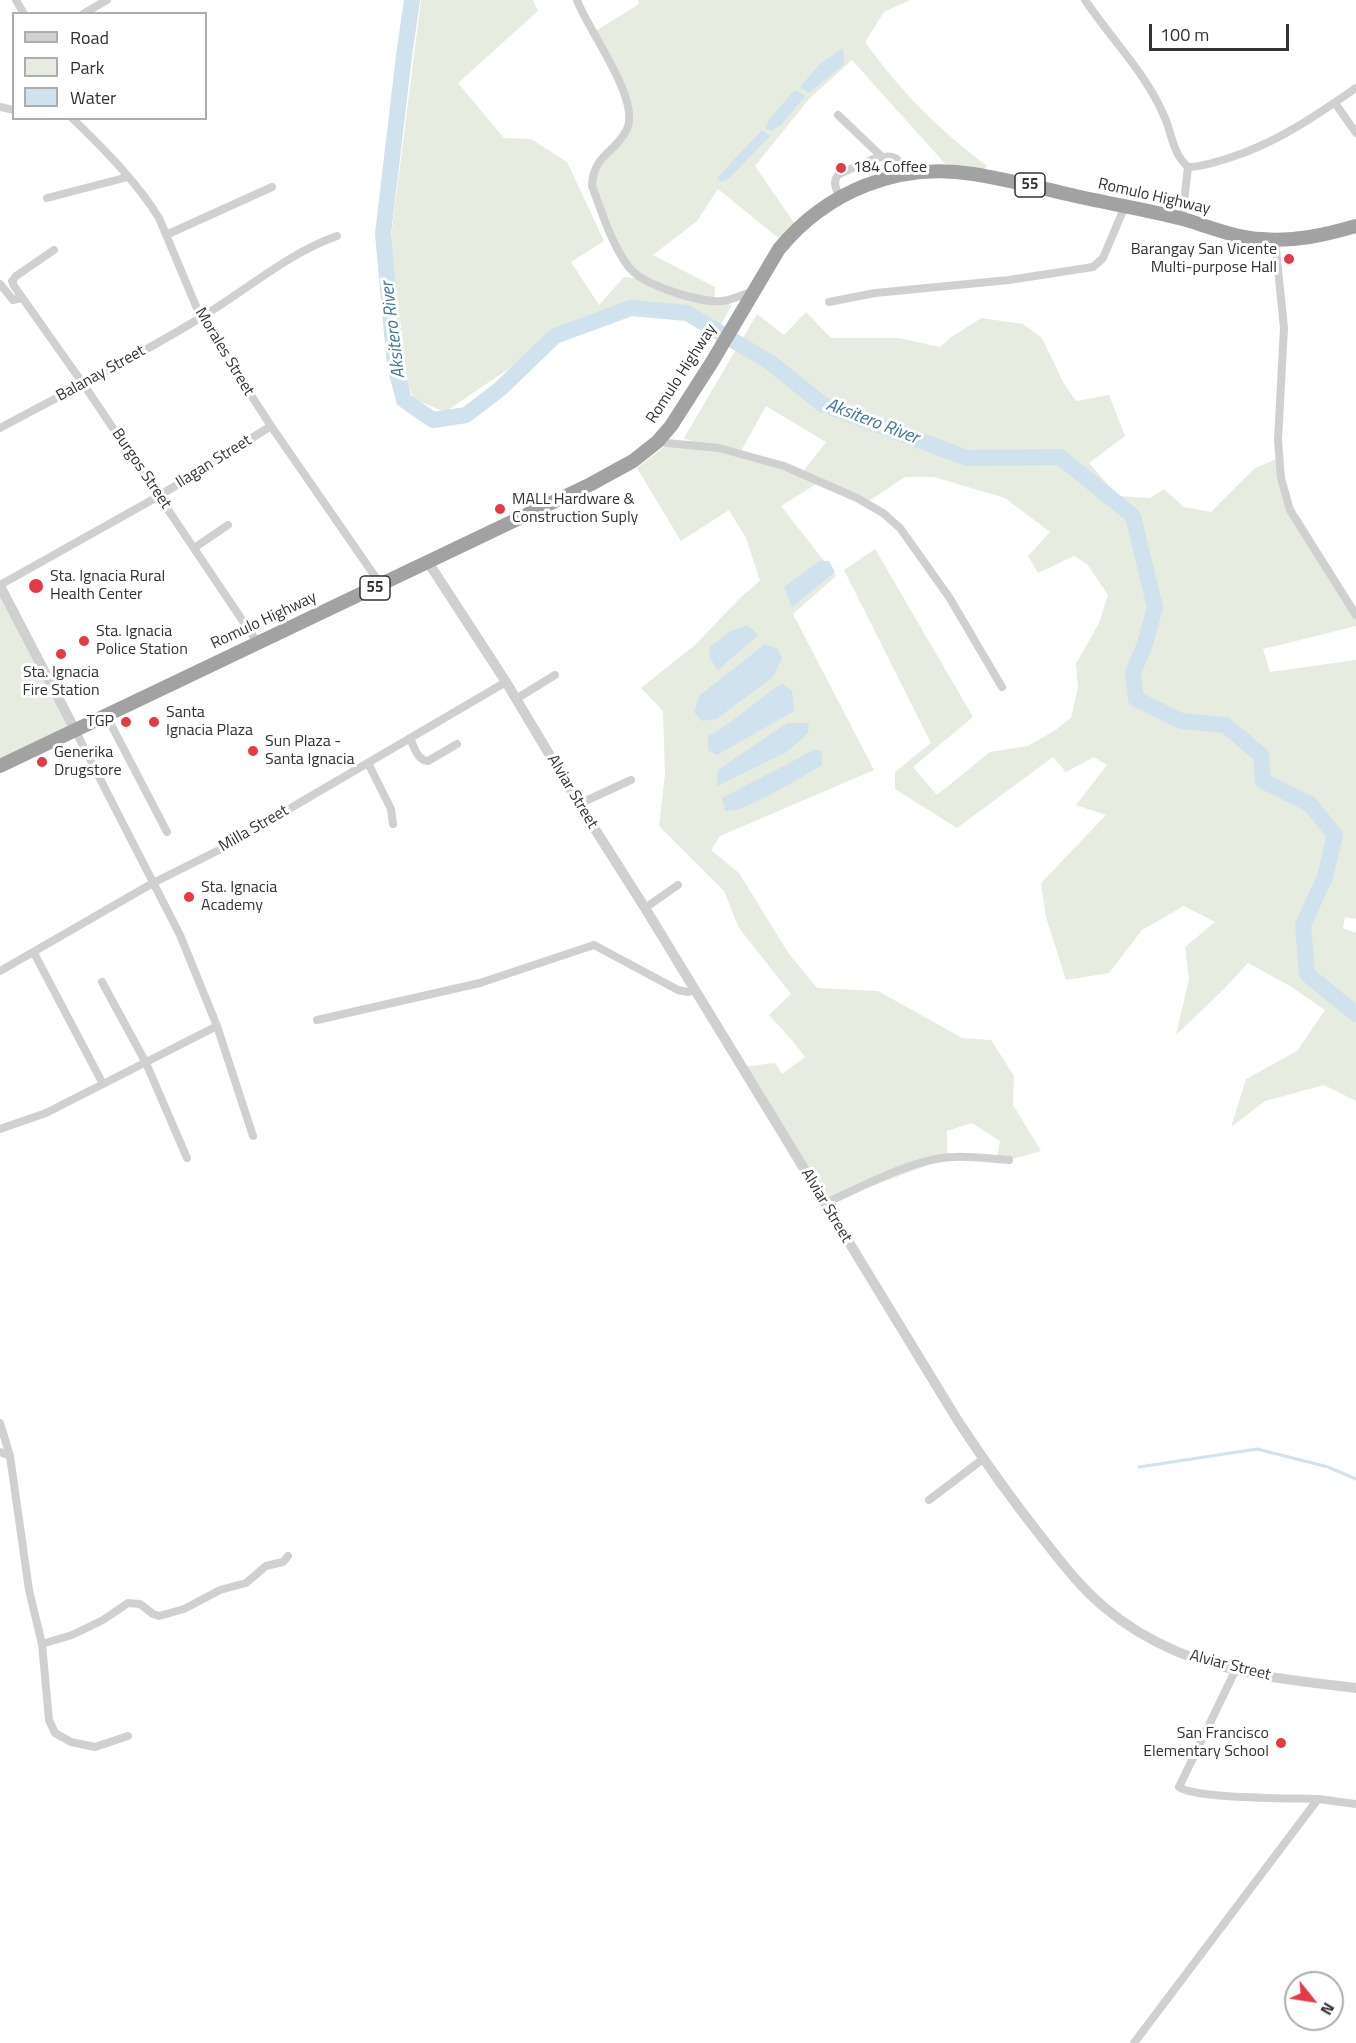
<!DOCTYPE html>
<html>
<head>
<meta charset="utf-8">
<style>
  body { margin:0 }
  #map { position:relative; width:1356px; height:2043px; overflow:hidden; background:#fff; font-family:"Titillium Web",sans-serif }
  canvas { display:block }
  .legend { position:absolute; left:12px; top:12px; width:195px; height:108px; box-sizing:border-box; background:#fff; border:2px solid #adadad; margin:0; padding:8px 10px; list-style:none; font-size:18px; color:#333 }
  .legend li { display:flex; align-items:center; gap:12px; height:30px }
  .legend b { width:30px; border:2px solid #adadad }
  .north { position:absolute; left:1284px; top:1971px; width:60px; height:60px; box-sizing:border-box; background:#fff; border:2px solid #adadad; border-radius:50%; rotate:120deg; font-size:16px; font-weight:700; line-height:24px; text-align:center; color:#333 }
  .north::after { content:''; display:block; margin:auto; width:21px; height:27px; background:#e63946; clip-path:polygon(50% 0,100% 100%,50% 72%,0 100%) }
  .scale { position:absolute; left:1149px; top:24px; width:140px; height:27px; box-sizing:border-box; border:3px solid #333; border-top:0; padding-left:8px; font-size:18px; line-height:21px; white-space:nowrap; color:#333; -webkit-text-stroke:4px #fff; paint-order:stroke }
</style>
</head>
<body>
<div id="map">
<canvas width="1356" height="2043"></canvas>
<ul class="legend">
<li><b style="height:8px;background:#d0d0d0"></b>Road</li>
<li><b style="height:16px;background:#e6ecdf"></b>Park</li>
<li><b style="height:16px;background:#cfe2ee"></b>Water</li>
</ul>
<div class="north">N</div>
<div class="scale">100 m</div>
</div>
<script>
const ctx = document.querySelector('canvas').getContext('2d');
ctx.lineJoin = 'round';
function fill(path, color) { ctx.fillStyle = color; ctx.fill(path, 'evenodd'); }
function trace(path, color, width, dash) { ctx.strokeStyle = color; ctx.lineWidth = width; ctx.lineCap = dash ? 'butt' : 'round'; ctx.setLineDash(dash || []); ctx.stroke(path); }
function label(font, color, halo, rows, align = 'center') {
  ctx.font = font + ' "Titillium Web",sans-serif'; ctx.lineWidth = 6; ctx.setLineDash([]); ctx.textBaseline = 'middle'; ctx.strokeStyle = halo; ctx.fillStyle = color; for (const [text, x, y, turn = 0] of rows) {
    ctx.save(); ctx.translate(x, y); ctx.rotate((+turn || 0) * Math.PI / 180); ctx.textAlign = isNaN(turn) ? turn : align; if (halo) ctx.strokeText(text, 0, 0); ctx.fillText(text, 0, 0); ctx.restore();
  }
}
fill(new Path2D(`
  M 421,0 L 533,0 L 538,11 L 458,83 L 504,138 L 531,139 L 567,162 L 604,241 L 571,262 L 599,305 L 624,277 L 643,279 L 620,253 L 592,176 L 623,137 L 629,112 L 594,32 L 639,4 L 638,0 L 910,0 L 884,12 L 865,42 C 899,90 940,131 987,166 L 979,175 L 948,167 L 852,60 L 809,99 L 755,166 L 795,224 L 781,240 L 718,189 L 697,221 L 653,255 L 715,287 L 714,301 L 732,305 L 719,328 L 687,313 L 631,308 L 560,334 L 445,412 L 414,399 L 401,368 L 391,237 Z
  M 806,312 L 831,338 L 899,338 L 940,347 L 950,338 L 981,318 L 1023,324 L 1042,338 L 1063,382 L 1076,401 L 1109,395 L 1125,436 L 1089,463 L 1118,496 L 1150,498 L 1164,489 L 1184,507 L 1211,512 L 1255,468 L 1279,458 L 1290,510 L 1356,614 L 1356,626 L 1263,649 L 1270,672 L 1356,660 L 1356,919 L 1345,917 L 1343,928 L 1356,933 L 1356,1101 L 1324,1085 L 1265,1101 L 1231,1127 L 1246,1079 L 1297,1051 L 1325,1010 L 1290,986 L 1248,963 L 1223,990 L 1176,1035 L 1189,979 L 1185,947 L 1215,922 L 1184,906 L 1142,930 L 1109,973 L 1066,980 L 1046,917 L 1041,883 L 1106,815 L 1076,805 L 1107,765 L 1094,757 L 1066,772 L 1053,757 L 957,828 L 895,789 L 895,772 L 931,743 L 844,570 L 875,549 L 973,717 L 913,767 L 937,795 L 990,752 L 1028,746 L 1054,731 L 1071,718 L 1078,687 L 1076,664 L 1099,623 L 1108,595 L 1087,564 L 1074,556 L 1038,573 L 1028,556 L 1050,532 L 1005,498 L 934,477 L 905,477 L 866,503 L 821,481 L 781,506 L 836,576 L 793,614 L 874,770 L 720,836 L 711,850 L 739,873 L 789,954 L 817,988 L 878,991 L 962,1038 L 991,1040 L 1014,1076 L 1013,1105 L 1041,1151 L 1009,1160 L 997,1159 L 1000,1141 L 972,1123 L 947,1131 L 947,1158 L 824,1204 L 741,1067 L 775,1063 L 782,1074 L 805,1057 L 791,1039 L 769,1015 L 791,994 L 739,928 L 724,891 L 659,826 L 665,775 L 663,711 L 641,688 L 695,645 L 741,597 L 760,581 L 746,538 L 729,510 L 681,541 L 637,468 L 669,443 L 703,446 L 684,438 L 757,314 L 784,335 ZM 766,406 L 826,442 L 802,473 L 740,453 Z
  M 0,589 L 73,730 L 0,765 Z`), '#e6ecdf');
fill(new Path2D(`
  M 843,48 L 844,64 L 809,93 L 800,87 L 820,64 Z
  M 795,90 L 805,96 L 781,125 L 771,131 L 765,128 L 770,118 Z
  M 762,130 L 770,136 L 729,178 L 721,182 L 717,178 Z
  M 820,561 L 829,561 L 835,572 L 792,607 L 784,587 Z
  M 747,625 L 758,635 L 718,670 L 709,657 L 710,647 L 731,631 Z
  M 765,644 L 778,649 L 782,659 L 772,678 L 716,719 L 702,721 L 694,712 L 699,696 Z
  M 782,683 L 792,691 L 794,711 L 717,755 L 708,750 L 708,736 C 735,722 757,700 782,683 Z
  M 787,723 L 809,723 L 808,733 L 787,752 L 717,786 L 718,770 Z
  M 816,749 L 822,752 L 822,765 C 802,776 746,813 725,811 L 722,798 Z`), '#cfe2ee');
trace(new Path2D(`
  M 1139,1467 L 1257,1449 L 1328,1467 L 1356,1479`), '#cfe2ee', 3);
trace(new Path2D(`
  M 412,0 L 404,56 L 383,234 L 395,366 L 404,400 L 433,420 L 466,415 L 500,389 L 555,336 L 631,308 L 687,313 L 771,363 L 822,404 L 967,458 L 1060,457 L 1133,516 L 1155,607 L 1145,644 L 1133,673 L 1136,699 L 1181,721 L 1225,725 L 1261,755 L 1263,781 L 1310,804 L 1335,835 L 1325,877 L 1303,925 L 1307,974 L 1356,1014`), '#cfe2ee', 16);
trace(new Path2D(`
  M 16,0 L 24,14
  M 577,0 C 587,29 641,99 627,129 C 616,153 593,154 592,186 C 602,212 611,243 628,266 C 641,285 700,303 722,301 C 732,300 743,295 753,291
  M 1085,0 C 1111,39 1147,74 1165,118 C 1172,135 1173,154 1188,167 C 1202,167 1216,162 1229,158 C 1277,143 1315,116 1356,88
  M 83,14 L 107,0
  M 1335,103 L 1356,133
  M 0,107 L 14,110
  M 838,115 L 881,156
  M 72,118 C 103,148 136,181 159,218 L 201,318 L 271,426 L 381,585
  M 839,197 C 836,188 832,181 839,174 C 852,169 882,151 895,158 C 900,160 903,168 907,173
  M 47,198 L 128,177
  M 1182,219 L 1188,167
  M 166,235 L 272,187
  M 1275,240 L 1284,328 L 1278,440 L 1281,478 L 1290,510 L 1356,615
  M 54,250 L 16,276 L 12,281 L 14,286 L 84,385 L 257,642
  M 0,284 L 13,300 L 22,298
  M 829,302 L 875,293 L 1009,280 L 1093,267 L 1103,258 L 1125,206
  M 0,428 C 67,392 135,358 200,318 C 244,292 288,253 337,236
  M 657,442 L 719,448 L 784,466 L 857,498 L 883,513 L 900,528 L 949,597 L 1002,687
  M 194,548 L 228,525
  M 0,585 L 159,496 L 271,426
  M 516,699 L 555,675
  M 106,715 L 167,832
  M 75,730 L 180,935 L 217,1026
  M 410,738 C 414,747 417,760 428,761 L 457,744
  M 368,763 L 391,809 L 393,824
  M 579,804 L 631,780
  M 645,908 L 678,885
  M 34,953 L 103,1084
  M 0,971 L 153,883 L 219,850 L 506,682
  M 102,982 L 146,1063 L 187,1158
  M 317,1020 L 480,983 L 594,945 L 678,990 L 688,992 L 695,990
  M 0,1129 L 46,1113 L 217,1026 L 253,1136
  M 824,1204 C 861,1187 914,1158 954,1157 C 972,1156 991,1159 1009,1160
  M 0,1423 L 10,1456
  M 0,1452 L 10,1456 L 29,1590 L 42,1644 L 49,1720 L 55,1733 L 71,1742 L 95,1747 L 128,1736
  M 929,1500 L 983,1459
  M 42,1644 L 72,1635 L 103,1620 L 128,1603 L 140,1604 L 153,1614 L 159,1616 L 184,1609 L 220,1590 L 246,1583 L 266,1566 L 283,1562 L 288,1556
  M 1236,1669 L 1179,1787 C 1195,1799 1293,1798 1318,1799
  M 1134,2043 L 1318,1799 L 1356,1804`), '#d0d0d0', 8);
trace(new Path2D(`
  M 428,562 L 506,682 L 579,804 L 645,908 L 958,1421 C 985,1462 1013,1501 1043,1539 C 1062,1563 1081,1588 1104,1607 C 1125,1625 1152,1641 1178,1652 C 1233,1675 1297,1681 1356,1688
  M 0,586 L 75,730`), '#d0d0d0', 10);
trace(new Path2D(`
  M 0,766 L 591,484 L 633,461 L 657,442 L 671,426 L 712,362 L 779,249 C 827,191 898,162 973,174 C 1005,179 1036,187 1067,194 C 1105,203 1144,209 1183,219 C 1208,226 1235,238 1262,239 C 1294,242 1325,235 1356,226`), '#a2a2a2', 14);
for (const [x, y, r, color] of [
  [841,168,6,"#e63946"],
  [1289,259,6,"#e63946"],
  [500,509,6,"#e63946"],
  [36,586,8,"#e63946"],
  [84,641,6,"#e63946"],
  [61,654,6,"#e63946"],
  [126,722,6,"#e63946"],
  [154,722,6,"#e63946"],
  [253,751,6,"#e63946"],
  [42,762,6,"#e63946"],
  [189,897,6,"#e63946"],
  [1281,1743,6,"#e63946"]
]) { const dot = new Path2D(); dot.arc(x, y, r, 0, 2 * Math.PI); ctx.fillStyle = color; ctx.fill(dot); trace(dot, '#fff', 2); }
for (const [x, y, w] of [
  [1030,185,30],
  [375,588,30]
]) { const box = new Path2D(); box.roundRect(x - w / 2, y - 12, w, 24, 4.5); ctx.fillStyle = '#fff'; ctx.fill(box); trace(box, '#333', 1.5); }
label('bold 15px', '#333', null, [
  ["55",1030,185],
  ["55",375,588]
]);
label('16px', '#333', '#fff', [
  ["184 Coffee",853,168],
  ["Barangay San Vicente",1277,250,"right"],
  ["Multi-purpose Hall",1277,268,"right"],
  ["MALL Hardware &",512,500],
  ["Construction Suply",512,518],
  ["Sta. Ignacia Rural",50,577],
  ["Health Center",50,595],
  ["Sta. Ignacia",96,632],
  ["Police Station",96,650],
  ["Sta. Ignacia",61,673,"center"],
  ["Fire Station",61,691,"center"],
  ["Santa",166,713],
  ["Ignacia Plaza",166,731],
  ["TGP",114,722,"right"],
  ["Sun Plaza -",265,742],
  ["Santa Ignacia",265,760],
  ["Generika",54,753],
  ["Drugstore",54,771],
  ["Sta. Ignacia",201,888],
  ["Academy",201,906],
  ["San Francisco",1269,1734,"right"],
  ["Elementary School",1269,1752,"right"]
], 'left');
label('16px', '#333', '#fff', [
  ["Romulo Highway",1154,197,13],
  ["Morales Street",224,352,59],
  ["Balanay Street",101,374,-29],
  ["Romulo Highway",682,374,-57],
  ["Ilagan Street",214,462,-32],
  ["Burgos Street",141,469,56],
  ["Romulo Highway",264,621,-25],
  ["Alviar Street",572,792,59],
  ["Milla Street",254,829,-30],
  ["Alviar Street",826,1206,59],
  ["Alviar Street",1230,1666,14]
]);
label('italic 18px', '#3f7597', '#fff', [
  ["Aksitero River",394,330,-97],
  ["Aksitero River",872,422,21]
]);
</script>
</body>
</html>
